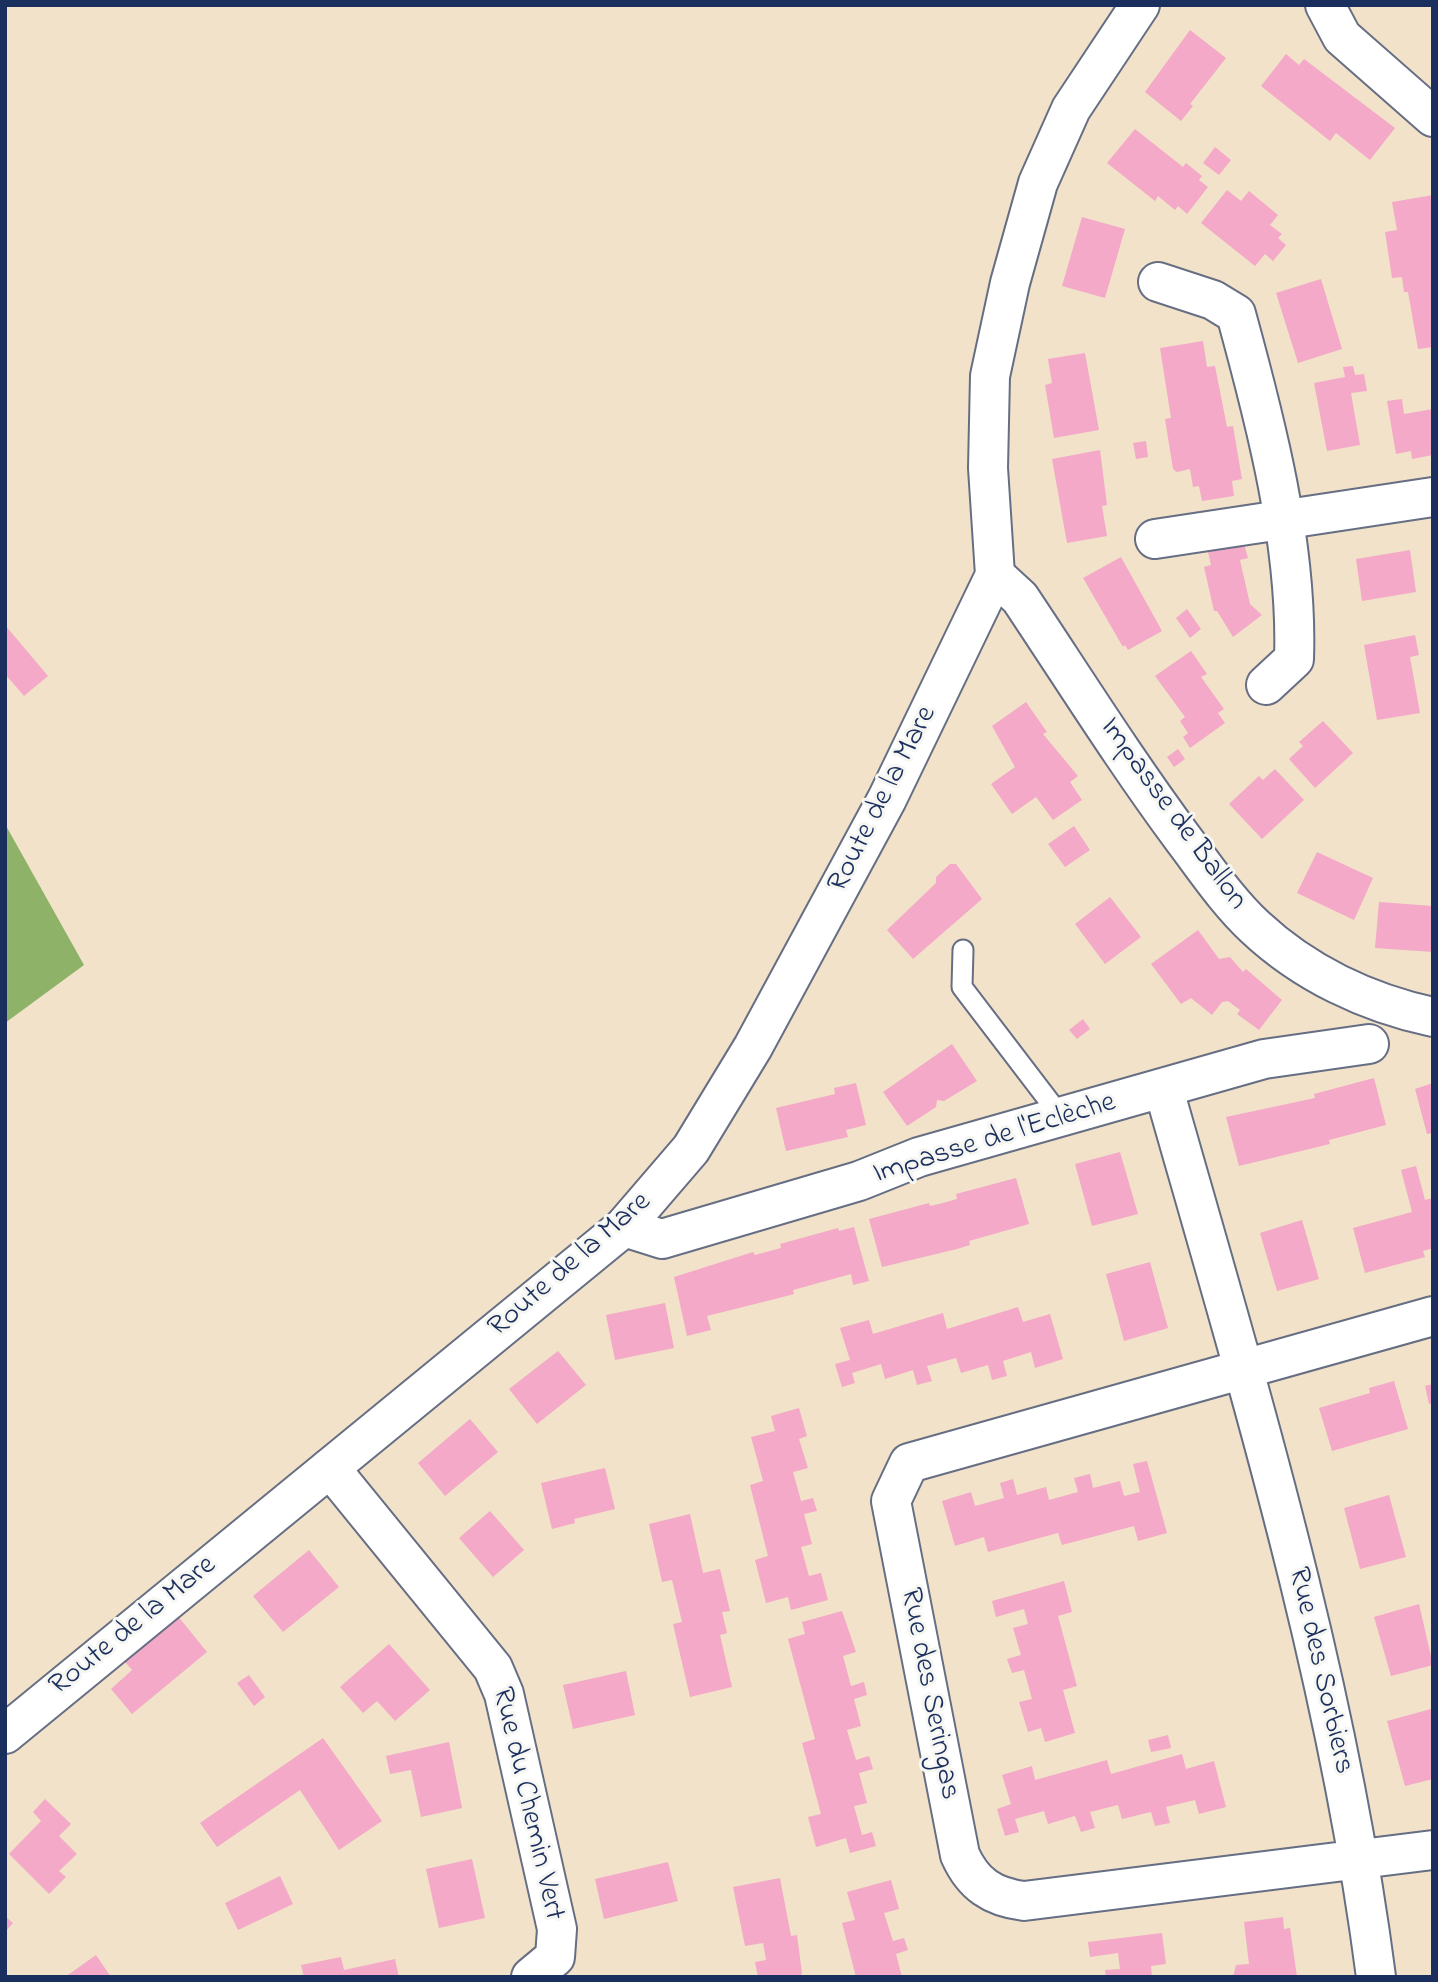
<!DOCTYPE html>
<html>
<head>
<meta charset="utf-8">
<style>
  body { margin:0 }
  #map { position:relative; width:1438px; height:1982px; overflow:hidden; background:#f2e2c9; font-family:"Indie Flower",sans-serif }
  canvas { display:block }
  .frame { position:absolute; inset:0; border:7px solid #1b2f5e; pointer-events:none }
</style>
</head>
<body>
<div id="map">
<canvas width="1438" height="1982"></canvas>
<div class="frame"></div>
</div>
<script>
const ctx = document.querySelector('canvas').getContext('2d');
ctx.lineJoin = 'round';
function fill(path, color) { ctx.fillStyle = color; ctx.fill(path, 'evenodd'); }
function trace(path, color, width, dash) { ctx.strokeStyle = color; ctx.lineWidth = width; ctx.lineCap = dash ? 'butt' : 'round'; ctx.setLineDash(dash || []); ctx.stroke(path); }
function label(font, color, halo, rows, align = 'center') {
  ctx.font = font + ' "Indie Flower",sans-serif'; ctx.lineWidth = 6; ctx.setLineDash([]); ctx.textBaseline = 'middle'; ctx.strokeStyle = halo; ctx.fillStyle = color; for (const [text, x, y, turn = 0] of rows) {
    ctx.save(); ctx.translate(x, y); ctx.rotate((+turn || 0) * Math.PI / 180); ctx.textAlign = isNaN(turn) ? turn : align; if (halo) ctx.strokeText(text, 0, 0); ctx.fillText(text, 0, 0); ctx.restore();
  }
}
fill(new Path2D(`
  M 5,824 L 84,965 L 5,1023 Z`), '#8db268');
fill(new Path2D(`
  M 1190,30 L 1226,58 L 1190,104 L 1193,106 L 1181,121 L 1145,92 Z
  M 1286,54 L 1299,65 L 1304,59 L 1395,128 L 1370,160 L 1336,133 L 1330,141 L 1261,86 Z
  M 1135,129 L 1183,167 L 1186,163 L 1202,176 L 1199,180 L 1208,187 L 1187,214 L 1178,206 L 1175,210 L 1158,196 L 1155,201 L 1107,163 Z
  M 1215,147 L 1231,160 L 1219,175 L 1203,163 Z
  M 1227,190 L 1241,201 L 1249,191 L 1278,215 L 1270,225 L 1282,234 L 1278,238 L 1286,245 L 1273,261 L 1265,254 L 1255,266 L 1201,223 Z
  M 1433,195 L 1433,347 L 1418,349 L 1408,292 L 1404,292 L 1402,277 L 1392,278 L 1385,232 L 1397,230 L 1392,202 Z
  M 1082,217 L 1125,229 L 1105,298 L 1062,286 Z
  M 1321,279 L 1342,349 L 1298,363 L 1276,293 Z
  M 1203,341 L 1207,367 L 1215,366 L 1227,427 L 1233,426 L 1242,479 L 1232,481 L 1234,496 L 1202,501 L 1199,486 L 1193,487 L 1190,469 L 1177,472 L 1173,469 L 1165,419 L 1171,418 L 1160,348 Z
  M 1085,353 L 1099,430 L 1054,438 L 1045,385 L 1052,383 L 1048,359 Z
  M 1353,366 L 1355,375 L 1364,374 L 1367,391 L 1351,393 L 1360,445 L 1327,451 L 1314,383 L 1345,377 L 1343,367 Z
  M 1402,399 L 1404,414 L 1433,409 L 1433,455 L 1412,459 L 1411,451 L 1396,454 L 1387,401 Z
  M 1146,441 L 1148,457 L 1136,459 L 1133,443 Z
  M 1100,450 L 1107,505 L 1102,506 L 1107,536 L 1067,543 L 1052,459 Z
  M 1244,544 L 1248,558 L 1240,560 L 1250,604 L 1262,615 L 1233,637 L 1217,611 L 1214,611 L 1204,567 L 1211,565 L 1208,552 Z
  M 1410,550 L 1416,592 L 1362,601 L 1356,559 Z
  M 1121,557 L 1162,631 L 1128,650 L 1125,645 L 1123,647 L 1083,578 Z
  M 1187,609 L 1201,629 L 1190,638 L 1176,618 Z
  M 5,625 L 48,676 L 24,696 L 5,674 Z
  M 1415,635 L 1419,655 L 1410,657 L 1420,713 L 1377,720 L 1364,645 Z
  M 1191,651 L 1207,674 L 1201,677 L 1224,709 L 1218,713 L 1225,723 L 1190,748 L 1183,737 L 1188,733 L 1180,721 L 1185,717 L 1155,676 Z
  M 1026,702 L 1047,732 L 1043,734 L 1078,776 L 1070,782 L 1082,800 L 1053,820 L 1036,797 L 1012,814 L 991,784 L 1015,767 L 992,726 Z
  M 1323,721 L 1353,753 L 1315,788 L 1289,759 L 1303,746 L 1299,742 Z
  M 1178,749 L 1185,759 L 1174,767 L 1167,757 Z
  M 1275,769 L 1304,800 L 1262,839 L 1229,804 L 1259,776 L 1263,780 Z
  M 1074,826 L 1090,850 L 1065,867 L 1048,844 Z
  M 1317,852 L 1373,878 L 1354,920 L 1297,893 Z
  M 950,864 L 956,864 L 982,899 L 913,959 L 887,930 L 936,883 L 936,877 Z
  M 1110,897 L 1141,937 L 1105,964 L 1075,924 Z
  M 1379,902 L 1433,906 L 1433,952 L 1375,948 Z
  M 1198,930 L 1219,959 L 1230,957 L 1243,972 L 1246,969 L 1282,1000 L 1259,1030 L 1237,1014 L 1240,1010 L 1228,1001 L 1222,1002 L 1212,1015 L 1191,998 L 1181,1004 L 1151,964 Z
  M 1083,1019 L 1090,1029 L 1077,1039 L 1069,1030 Z
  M 952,1044 L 977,1081 L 944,1101 L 937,1100 L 936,1107 L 907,1126 L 883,1092 Z
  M 1374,1078 L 1386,1125 L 1329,1140 L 1330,1144 L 1239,1166 L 1226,1117 L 1315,1098 L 1314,1094 Z
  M 856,1083 L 866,1125 L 846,1130 L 848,1137 L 786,1151 L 776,1108 L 835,1094 L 834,1088 Z
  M 1433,1083 L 1433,1133 L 1427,1134 L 1415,1089 Z
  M 1120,1152 L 1138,1214 L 1092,1226 L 1075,1164 Z
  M 1416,1166 L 1425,1200 L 1433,1198 L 1433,1248 L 1423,1251 L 1425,1257 L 1365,1273 L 1353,1228 L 1412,1212 L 1401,1170 Z
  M 1016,1178 L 1029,1224 L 969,1241 L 970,1245 L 957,1249 L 882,1267 L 869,1219 L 929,1203 L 930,1206 L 943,1203 L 957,1199 L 956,1194 Z
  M 1302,1220 L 1319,1279 L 1277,1291 L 1260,1233 Z
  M 854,1227 L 869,1281 L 853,1285 L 851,1274 L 793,1290 L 794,1294 L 779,1298 L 707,1316 L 711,1330 L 687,1336 L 674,1277 L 753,1252 L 755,1255 L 781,1248 L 780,1244 L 838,1228 L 839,1231 Z
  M 1150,1262 L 1168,1328 L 1124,1341 L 1106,1274 Z
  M 665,1303 L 674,1348 L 615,1360 L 606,1315 Z
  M 1018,1307 L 1023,1322 L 1050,1314 L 1063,1359 L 1035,1368 L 1031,1352 L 1003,1361 L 1007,1376 L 992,1380 L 988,1365 L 961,1373 L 956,1358 L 927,1366 L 932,1381 L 917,1385 L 913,1370 L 885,1379 L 881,1364 L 852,1373 L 855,1383 L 842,1387 L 835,1364 L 850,1360 L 840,1328 L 869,1320 L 873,1334 L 943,1313 L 947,1329 Z
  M 558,1351 L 586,1385 L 537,1424 L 509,1389 Z
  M 1394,1381 L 1408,1429 L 1332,1451 L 1319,1408 L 1370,1393 L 1369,1388 Z
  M 1433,1384 L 1433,1403 L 1429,1404 L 1425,1386 Z
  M 799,1408 L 807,1436 L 799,1439 L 808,1468 L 793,1472 L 801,1501 L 813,1498 L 817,1511 L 804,1514 L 812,1544 L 801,1547 L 809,1576 L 821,1573 L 828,1600 L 791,1610 L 788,1597 L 766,1603 L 755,1560 L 768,1556 L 750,1485 L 763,1481 L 751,1437 L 775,1431 L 771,1416 Z
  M 470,1419 L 498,1452 L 445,1496 L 418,1463 Z
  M 1147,1461 L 1167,1533 L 1138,1541 L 1134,1526 L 1062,1545 L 1058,1533 L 988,1552 L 984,1537 L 955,1546 L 942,1501 L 971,1492 L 975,1506 L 1004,1498 L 1000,1483 L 1013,1479 L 1017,1495 L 1046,1487 L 1049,1500 L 1078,1492 L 1074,1478 L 1090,1474 L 1093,1488 L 1120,1481 L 1124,1496 L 1140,1492 L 1133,1464 Z
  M 605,1468 L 615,1509 L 574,1519 L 575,1523 L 552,1529 L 541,1483 Z
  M 1389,1495 L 1406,1557 L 1360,1569 L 1344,1508 Z
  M 490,1511 L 524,1550 L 493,1577 L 459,1538 Z
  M 690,1514 L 703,1573 L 720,1569 L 730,1611 L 722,1612 L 727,1633 L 720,1635 L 732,1687 L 690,1697 L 673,1624 L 682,1622 L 672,1580 L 662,1582 L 649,1524 Z
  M 309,1550 L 339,1587 L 283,1632 L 253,1596 Z
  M 1064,1581 L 1072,1612 L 1058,1616 L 1077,1686 L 1063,1690 L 1075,1733 L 1045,1742 L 1041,1728 L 1028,1732 L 1019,1702 L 1032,1699 L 1024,1670 L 1012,1673 L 1007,1659 L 1021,1655 L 1013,1628 L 1028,1624 L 1024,1609 L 996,1617 L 992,1601 Z
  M 1419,1604 L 1433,1665 L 1391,1676 L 1374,1617 Z
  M 842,1611 L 856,1652 L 843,1656 L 851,1686 L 864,1682 L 867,1695 L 854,1699 L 861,1726 L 847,1730 L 856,1760 L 869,1756 L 873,1769 L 859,1773 L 867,1803 L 854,1806 L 862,1835 L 872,1832 L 876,1846 L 850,1853 L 846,1838 L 816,1847 L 808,1817 L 821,1814 L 802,1743 L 815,1739 L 788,1639 L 805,1634 L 802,1622 Z
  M 177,1615 L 207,1652 L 132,1714 L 111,1689 L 132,1670 L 125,1662 Z
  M 389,1644 L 430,1690 L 395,1721 L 377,1701 L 363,1713 L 340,1687 Z
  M 626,1671 L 635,1715 L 573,1729 L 563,1685 Z
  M 249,1675 L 265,1697 L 254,1706 L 237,1683 Z
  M 1431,1709 L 1433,1779 L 1405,1786 L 1387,1721 Z
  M 1168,1735 L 1171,1748 L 1151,1752 L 1148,1740 Z
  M 323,1738 L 382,1821 L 339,1850 L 300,1790 L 217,1847 L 200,1823 Z
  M 449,1742 L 462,1808 L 421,1817 L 411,1770 L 390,1774 L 386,1756 Z
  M 1182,1754 L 1186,1769 L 1214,1761 L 1226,1807 L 1199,1814 L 1195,1800 L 1166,1807 L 1170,1823 L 1155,1826 L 1151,1812 L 1122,1819 L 1118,1805 L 1090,1812 L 1095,1828 L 1081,1832 L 1075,1816 L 1048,1824 L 1044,1811 L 1015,1819 L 1019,1832 L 1005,1836 L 997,1809 L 1011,1804 L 1002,1775 L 1032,1766 L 1035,1780 L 1107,1760 L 1111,1774 Z
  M 45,1799 L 71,1824 L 59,1836 L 77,1854 L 59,1871 L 66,1877 L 49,1894 L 9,1854 L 41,1821 L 33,1812 Z
  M 472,1859 L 485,1918 L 439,1928 L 426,1869 Z
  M 668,1862 L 678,1901 L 604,1919 L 595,1879 Z
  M 280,1876 L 293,1904 L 238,1930 L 225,1903 Z
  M 780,1878 L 791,1936 L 797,1935 L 802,1973 L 800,1977 L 758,1977 L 755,1962 L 766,1960 L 763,1943 L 745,1946 L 733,1887 Z
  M 891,1880 L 899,1909 L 884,1913 L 893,1941 L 904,1938 L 908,1950 L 896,1954 L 902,1977 L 856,1977 L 842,1923 L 855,1920 L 847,1892 Z
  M 5,1916 L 13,1923 L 5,1932 Z
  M 1283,1917 L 1284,1929 L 1290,1928 L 1297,1977 L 1233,1977 L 1236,1965 L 1249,1964 L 1244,1922 Z
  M 1162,1933 L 1166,1964 L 1151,1966 L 1152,1977 L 1106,1977 L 1105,1970 L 1120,1969 L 1118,1953 L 1090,1957 L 1088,1942 Z
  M 96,1955 L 111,1977 L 65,1977 Z
  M 341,1957 L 344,1970 L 395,1959 L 399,1977 L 304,1977 L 301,1965 Z`), '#f3a9c7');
const lane = new Path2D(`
  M 963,950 L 962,987 L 1062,1118`);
const street = new Path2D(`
  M 1158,282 L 1213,300 L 1236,314 C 1266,423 1298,546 1294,659 L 1266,685
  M 1155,539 L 1433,497
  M 995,575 L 1020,598 C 1074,679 1126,762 1184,840 C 1206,869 1228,902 1255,927 C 1304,973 1367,1003 1433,1017
  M 1164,1090 C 1247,1382 1337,1675 1376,1977
  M 624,1227 L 662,1239 L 859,1181 L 919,1157 L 1264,1059 L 1369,1044
  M 1433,1316 L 909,1463 L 891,1501 L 960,1855 C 973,1884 992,1897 1024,1901 L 1433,1850
  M 330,1468 L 493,1668 L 504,1694 L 557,1929 L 555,1957 L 531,1977`);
const secondary = new Path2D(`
  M 1325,5 L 1342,37 L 1433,117
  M 5,1734 L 624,1227 L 691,1149 L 753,1047 L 887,799 L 995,575 L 988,468 L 990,376 L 1010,283 L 1038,183 L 1071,109 L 1140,5`);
trace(lane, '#666e83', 23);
trace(street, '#666e83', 42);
trace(secondary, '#666e83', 42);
trace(lane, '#fff', 19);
trace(street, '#fff', 38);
trace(secondary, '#fff', 38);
label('30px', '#1b2f5e', '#f6f6f2', [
  ["Route de la Mare",884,800,-63],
  ["Impasse de Ballon",1172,815,54],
  ["Impasse de l'Eclèche",995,1140,-17],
  ["Route de la Mare",571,1266,-41],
  ["Route de la Mare",134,1627,-39],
  ["Rue des Sorbiers",1319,1671,77],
  ["Rue des Seringas",928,1694,79],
  ["Rue du Chemin Vert",526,1804,77]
]);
</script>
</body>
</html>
